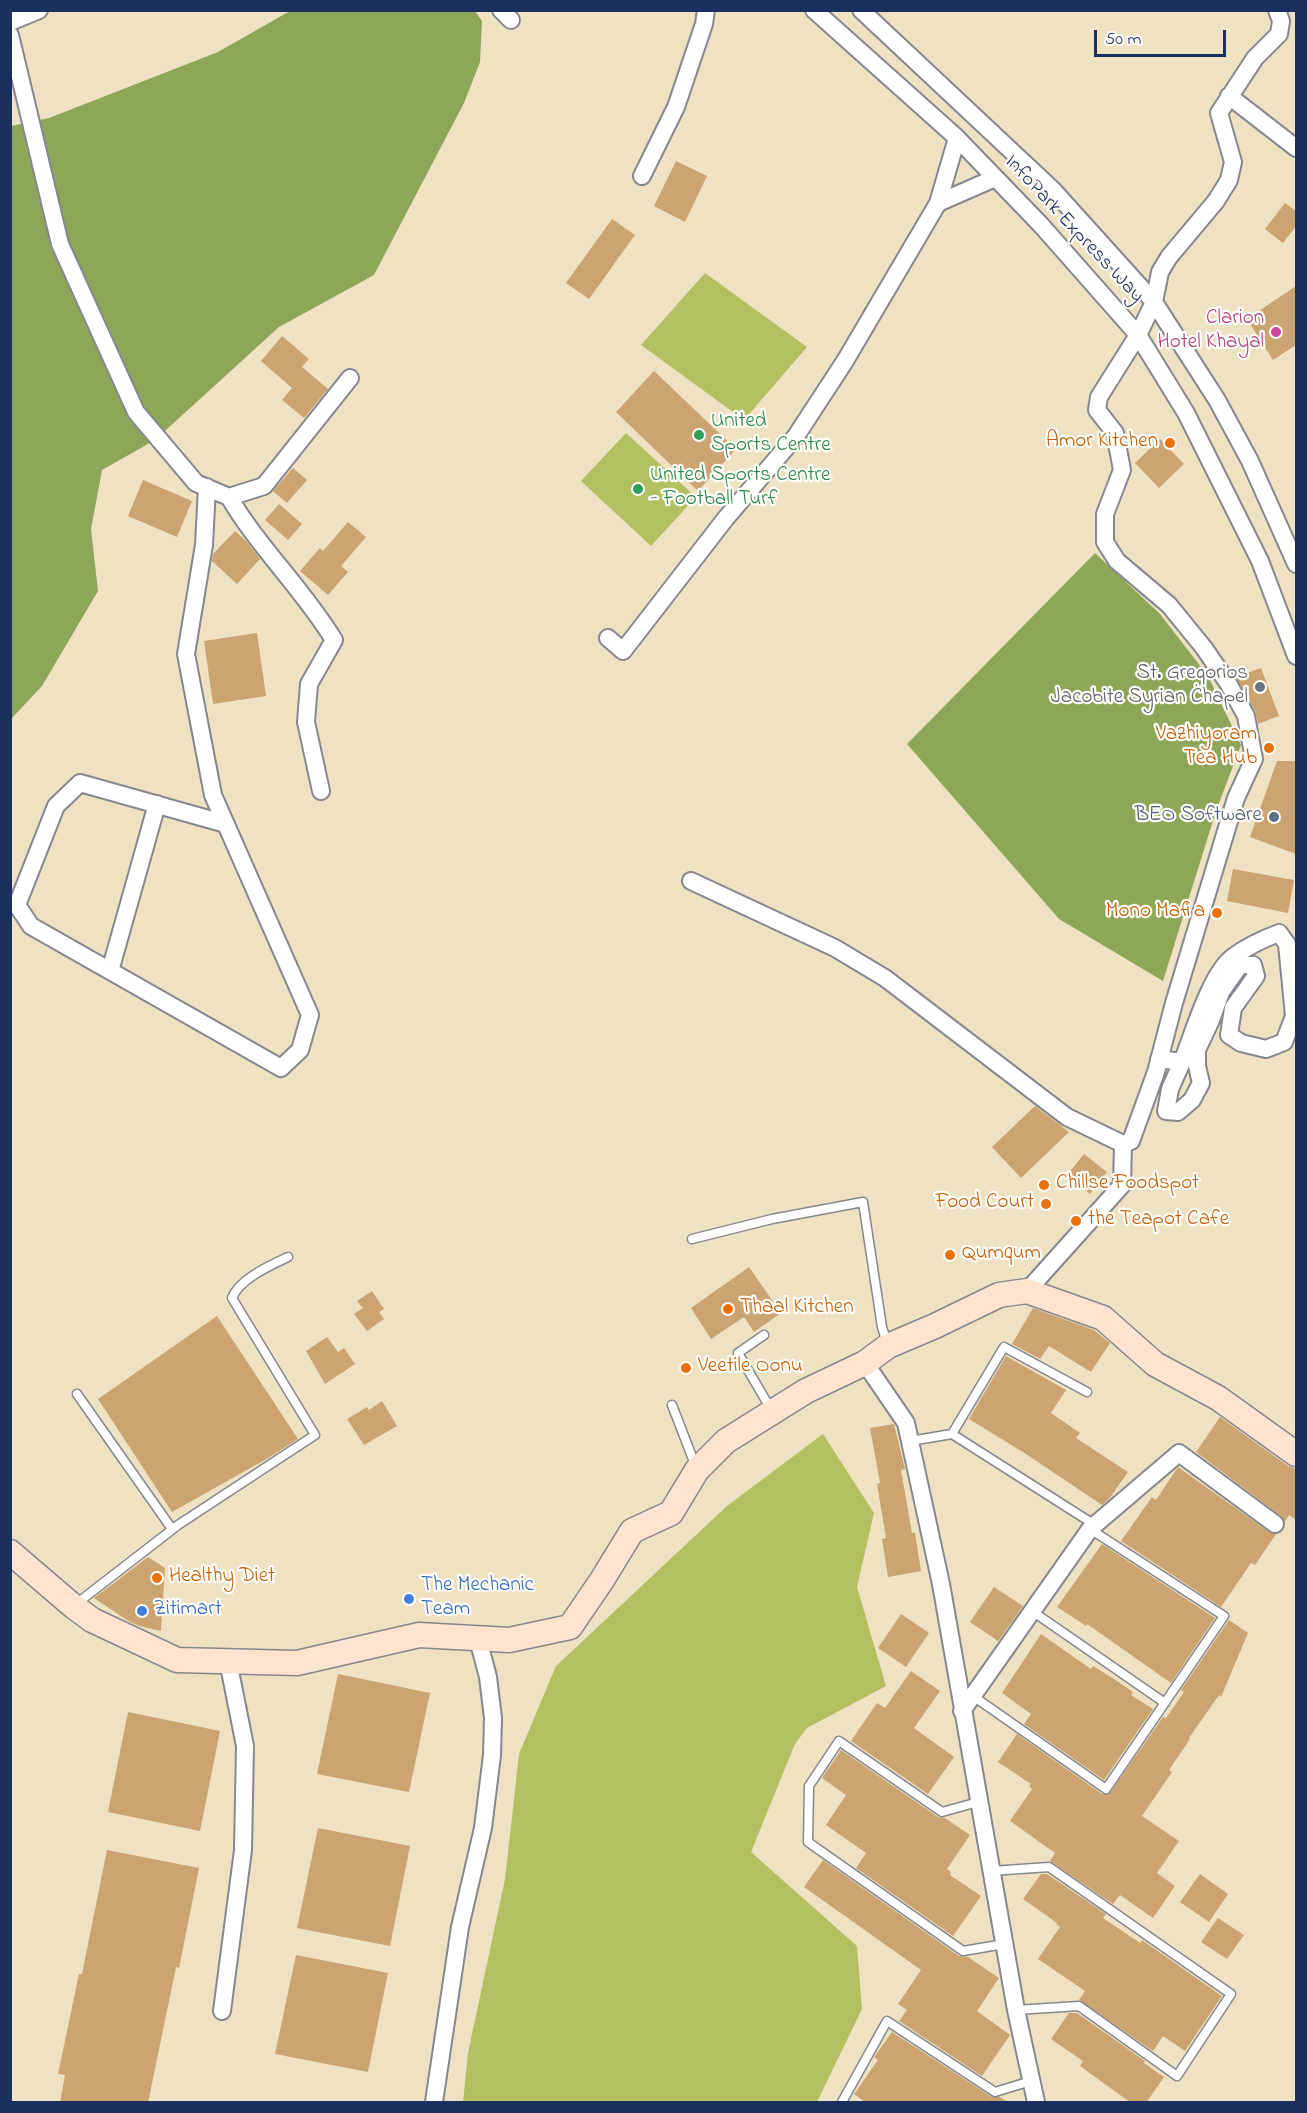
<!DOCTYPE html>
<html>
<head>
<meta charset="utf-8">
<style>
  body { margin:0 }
  #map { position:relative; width:1307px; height:2113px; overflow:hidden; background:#efe2c3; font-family:"Indie Flower",sans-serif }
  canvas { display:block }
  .frame { position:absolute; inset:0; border:12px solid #1b2f5e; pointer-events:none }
  .scale { position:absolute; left:1094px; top:30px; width:132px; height:27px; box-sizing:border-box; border:3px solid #1b2f5e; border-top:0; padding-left:8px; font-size:18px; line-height:21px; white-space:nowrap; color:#1b2f5e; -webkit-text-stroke:4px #fdfcf7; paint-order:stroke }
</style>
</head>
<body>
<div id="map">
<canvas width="1307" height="2113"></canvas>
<div class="frame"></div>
<div class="scale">50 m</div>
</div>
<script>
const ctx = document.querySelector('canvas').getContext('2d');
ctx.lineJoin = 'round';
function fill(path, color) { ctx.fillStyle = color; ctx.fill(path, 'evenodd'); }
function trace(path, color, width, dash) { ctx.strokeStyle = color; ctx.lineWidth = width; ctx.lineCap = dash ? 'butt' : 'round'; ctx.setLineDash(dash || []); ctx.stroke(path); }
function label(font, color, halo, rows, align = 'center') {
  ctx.font = font + ' "Indie Flower",sans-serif'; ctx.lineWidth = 4.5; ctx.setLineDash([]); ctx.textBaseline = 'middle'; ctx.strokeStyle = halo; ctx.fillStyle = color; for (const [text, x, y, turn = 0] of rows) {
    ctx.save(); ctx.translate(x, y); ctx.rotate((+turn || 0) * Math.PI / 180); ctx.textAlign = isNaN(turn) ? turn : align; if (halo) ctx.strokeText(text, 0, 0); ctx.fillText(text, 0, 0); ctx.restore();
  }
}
fill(new Path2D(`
  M 705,273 L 807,347 L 744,420 L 641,345 Z
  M 626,433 L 696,497 L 651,546 L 581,481 Z
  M 823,1434 L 874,1513 L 857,1587 L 886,1686 L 807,1728 L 795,1744 L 751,1852 L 857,1946 L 862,2009 L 817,2102 L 463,2102 L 468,2053 L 505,1879 L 519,1754 L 556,1666 L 727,1506 Z`), '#b2c062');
fill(new Path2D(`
  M 290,11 L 475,11 L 482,21 L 480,62 L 464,103 L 374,275 L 279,327 L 155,440 L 102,470 L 91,529 L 98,591 L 42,686 L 11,719 L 11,126 L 49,118 L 218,52 Z
  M 1095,553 L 1160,614 L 1208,676 L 1241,745 L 1216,811 L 1163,981 L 1059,919 L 907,744 Z`), '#8da658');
fill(new Path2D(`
  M 676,161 L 707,176 L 685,222 L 654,206 Z
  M 1285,203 L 1296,211 L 1296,226 L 1283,243 L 1265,229 Z
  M 612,219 L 635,235 L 589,299 L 566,283 Z
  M 1296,286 L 1296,345 L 1273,360 L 1247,319 Z
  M 282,336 L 309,359 L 302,367 L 328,389 L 304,418 L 282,400 L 292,388 L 261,361 Z
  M 654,371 L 736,449 L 698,491 L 616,412 Z
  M 1160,439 L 1184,464 L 1159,488 L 1135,463 Z
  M 293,468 L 307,480 L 287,503 L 273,491 Z
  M 143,480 L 192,501 L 177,537 L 128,516 Z
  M 279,504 L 302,524 L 288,540 L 265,520 Z
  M 348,522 L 366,537 L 341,566 L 348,572 L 328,595 L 300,571 L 320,548 L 323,551 Z
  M 235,531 L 247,542 L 260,559 L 237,584 L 212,561 L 213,554 Z
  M 257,633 L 266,696 L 213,704 L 204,641 Z
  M 1261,668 L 1279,716 L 1258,724 L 1255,711 L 1236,677 Z
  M 1277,761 L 1296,761 L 1296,854 L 1250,837 Z
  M 1233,869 L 1294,880 L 1288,913 L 1227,901 Z
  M 1035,1106 L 1069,1132 L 1021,1178 L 992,1147 Z
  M 1084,1154 L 1107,1172 L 1090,1194 L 1067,1175 Z
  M 749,1267 L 781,1313 L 754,1332 L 744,1317 L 711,1339 L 691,1308 Z
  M 372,1291 L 384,1309 L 379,1312 L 384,1319 L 367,1331 L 354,1314 L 363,1308 L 357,1301 Z
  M 1033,1308 L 1094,1330 L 1110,1343 L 1091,1372 L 1049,1346 L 1040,1359 L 1012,1344 Z
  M 217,1316 L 298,1439 L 270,1457 L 172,1512 L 98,1399 Z
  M 327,1337 L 338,1352 L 344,1348 L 355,1364 L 325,1384 L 306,1351 Z
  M 1006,1356 L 1066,1390 L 1051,1413 L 1080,1433 L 1076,1438 L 1128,1472 L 1109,1499 L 1102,1505 L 1026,1454 L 969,1419 Z
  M 382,1401 L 397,1426 L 364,1445 L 347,1419 L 367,1407 L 369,1410 Z
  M 1220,1417 L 1288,1466 L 1296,1469 L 1296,1520 L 1289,1515 L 1285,1522 L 1281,1516 L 1196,1452 Z
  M 894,1424 L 905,1469 L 901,1470 L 912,1533 L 915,1533 L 921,1571 L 888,1577 L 882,1539 L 886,1538 L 877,1484 L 880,1483 L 870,1428 Z
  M 1178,1467 L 1269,1532 L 1276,1534 L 1255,1565 L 1251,1563 L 1221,1607 L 1121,1541 L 1152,1497 L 1156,1500 Z
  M 1102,1544 L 1215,1618 L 1171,1683 L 1087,1624 L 1086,1626 L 1057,1607 Z
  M 148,1557 L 165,1568 L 161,1631 L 139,1626 L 130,1622 L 94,1598 Z
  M 994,1587 L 1023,1606 L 998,1641 L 970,1622 Z
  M 901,1614 L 929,1633 L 906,1667 L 878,1648 Z
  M 1229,1620 L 1248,1633 L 1221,1697 L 1219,1695 L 1189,1738 L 1190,1739 L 1169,1770 L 1172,1772 L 1142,1816 L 1179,1841 L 1157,1873 L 1175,1886 L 1153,1918 L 1120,1895 L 1113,1904 L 1050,1861 L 1055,1853 L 1010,1821 L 1032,1789 L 1029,1786 L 1031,1784 L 998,1762 L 1017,1734 L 1102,1794 L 1109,1794 L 1163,1717 L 1166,1718 L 1184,1692 L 1181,1690 Z
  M 1041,1634 L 1091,1669 L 1093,1666 L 1114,1679 L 1133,1692 L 1131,1695 L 1153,1709 L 1104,1780 L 1024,1724 L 1031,1714 L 1002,1693 Z
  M 911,1671 L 940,1691 L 914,1728 L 954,1757 L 928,1794 L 851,1741 L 877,1703 L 885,1708 Z
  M 338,1674 L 430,1693 L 409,1792 L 317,1774 Z
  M 128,1712 L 220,1731 L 200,1831 L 108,1812 Z
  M 841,1750 L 938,1817 L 945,1818 L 970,1835 L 947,1869 L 951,1872 L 950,1875 L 981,1896 L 953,1936 L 856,1868 L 866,1853 L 826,1825 L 846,1795 L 822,1778 Z
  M 318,1828 L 410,1846 L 390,1946 L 297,1928 Z
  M 107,1850 L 199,1868 L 179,1968 L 176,1967 L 148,2103 L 60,2103 L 65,2075 L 58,2074 L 79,1974 L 82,1974 Z
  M 823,1860 L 959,1956 L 968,1957 L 999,1978 L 977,2011 L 1010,2035 L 982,2076 L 899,2021 L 907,2010 L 898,2004 L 921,1970 L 804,1887 Z
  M 1041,1874 L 1047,1874 L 1106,1914 L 1103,1918 L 1140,1943 L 1142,1940 L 1222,1996 L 1185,2051 L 1163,2036 L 1153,2051 L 1079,2000 L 1085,1991 L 1038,1959 L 1060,1927 L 1056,1924 L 1057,1923 L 1023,1899 Z
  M 1200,1874 L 1228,1894 L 1209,1922 L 1180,1902 Z
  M 1218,1918 L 1244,1935 L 1227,1959 L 1201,1942 Z
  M 296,1955 L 388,1973 L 368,2072 L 275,2054 Z
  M 1069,2013 L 1077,2013 L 1145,2061 L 1144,2063 L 1164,2077 L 1146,2103 L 1131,2103 L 1080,2066 L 1083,2061 L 1051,2039 Z
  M 892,2032 L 992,2097 L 1000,2097 L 1009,2103 L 866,2103 L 854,2094 L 878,2060 L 874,2057 Z`), '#cba472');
const lane = new Path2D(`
  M 692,1239 L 772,1219 L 863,1202 L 882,1327 L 887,1343
  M 764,1335 L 738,1353 L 772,1411
  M 77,1394 L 172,1529
  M 672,1405 L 696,1467
  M 952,1434 L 1004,1347 L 1087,1392
  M 910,1441 L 952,1434 L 1095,1525
  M 76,1604 L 178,1525 L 315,1435 L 232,1298 C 239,1279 271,1265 288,1257
  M 1032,1611 L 1165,1703
  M 973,1696 L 1106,1789 L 1224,1616 L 1090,1529
  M 978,1802 L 942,1812 L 839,1741 L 809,1786 L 808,1842 L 963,1951 L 1004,1944
  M 991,1871 L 1049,1867 L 1231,1994 L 1177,2076 L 1079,2006 L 1016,2010
  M 842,2102 L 887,2021 L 995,2092 L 1031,2081`);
const street = new Path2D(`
  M 501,10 L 511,20
  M 814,10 L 956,137 L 1041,225 L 1138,335 L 1186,413 L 1260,561 L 1296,656
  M 861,10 L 1053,190 L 1154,302 L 1217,400 L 1250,461 L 1296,564
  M 10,22 L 39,10
  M 10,35 L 60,244 L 136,412 L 196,483 L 229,497 L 264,486 L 350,378
  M 1229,96 L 1296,148
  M 957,138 L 938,203 L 995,178
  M 642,176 L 676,107 L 704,24 L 706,10
  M 207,487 L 204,545 L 186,654 L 213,795 L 310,1015 L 300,1050 L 281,1068 L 31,926 L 17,905 L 56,806 L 80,783 L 226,824
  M 229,497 C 259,548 303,589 334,640 L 309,684 L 306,722 L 321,791
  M 608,638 L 623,651 L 726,518 L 796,436 L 845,361 L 938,203
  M 691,881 L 835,948 L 885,978 L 1067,1117 L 1123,1144 L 1131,1141 L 1156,1072 L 1174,1003 L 1236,798 L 1254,759 L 1246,716 L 1228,683 L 1204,648 L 1169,605 L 1117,561 L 1105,542 L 1105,514 L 1122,470 L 1115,433 L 1097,410 L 1099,397 L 1138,335 L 1154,302 L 1160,272 L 1169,257 L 1216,201 L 1229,180 L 1233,162 L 1219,113 L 1255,58 L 1279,34 L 1281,21 L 1277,10
  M 110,971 L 157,804
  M 1159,1059 L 1182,1062 C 1193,1035 1210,974 1233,957 C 1246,947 1263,939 1279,933 L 1287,944 L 1294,1016 L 1284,1042 L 1266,1049 L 1241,1043 L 1229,1035 L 1233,1008 L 1256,976 L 1253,965 L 1240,965 L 1221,992 L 1211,1020 L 1197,1050 L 1197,1066 L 1201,1083 L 1192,1100 L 1178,1112 L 1166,1111 L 1170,1089 L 1182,1062
  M 1027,1291 L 1122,1185 L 1123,1144
  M 865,1363 L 906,1423 L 941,1584 L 1016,2010 L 1036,2102
  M 962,1711 L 1090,1529 L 1179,1453 L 1275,1524
  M 222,2011 L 243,1850 L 245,1746 L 228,1661
  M 434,2102 L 460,1927 L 483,1828 L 492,1755 L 493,1718 L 488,1677 L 478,1639`);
const secondary = new Path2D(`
  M 10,1552 L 73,1606 L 92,1620 L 177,1660 L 297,1663 L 419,1635 L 509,1640 L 570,1627 L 602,1580 L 632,1531 L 671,1513 L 697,1470 L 726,1441 L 806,1391 L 865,1363 L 888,1346 L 935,1326 L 999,1295 L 1027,1291 L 1103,1318 L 1155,1364 L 1218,1398 L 1296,1454`);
trace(lane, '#858890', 11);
trace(street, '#858890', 20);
trace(secondary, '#858890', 27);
trace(lane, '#fff', 8);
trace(street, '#fff', 16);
trace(secondary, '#fee3d1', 24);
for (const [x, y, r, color] of [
  [1276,332,6,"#d1479c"],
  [699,435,6,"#2e9e5b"],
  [1170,443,6,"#e8710a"],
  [638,489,6,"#2e9e5b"],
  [1260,687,6,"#6b7280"],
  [1269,748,6,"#e8710a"],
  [1274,817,6,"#5c6f8a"],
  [1217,913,6,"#e8710a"],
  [1044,1185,6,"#e8710a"],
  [1046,1204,6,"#e8710a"],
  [1076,1221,6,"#e8710a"],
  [950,1255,6,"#e8710a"],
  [728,1309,6,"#e8710a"],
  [686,1368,6,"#e8710a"],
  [157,1578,6,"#e8710a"],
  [409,1599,6,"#3f7fe0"],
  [142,1611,6,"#3f7fe0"]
]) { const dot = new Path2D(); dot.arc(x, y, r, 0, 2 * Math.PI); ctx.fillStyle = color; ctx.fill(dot); trace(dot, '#fdfcf7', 2); }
label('21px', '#1b2f5e', '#fdfcf7', [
  ["InfoPark Express Way",1073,230,47]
]);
label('21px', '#b23c85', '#fdfcf7', [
  ["Clarion",1264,320],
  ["Hotel Khayal",1264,344]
], 'right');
label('21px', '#27864d', '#fdfcf7', [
  ["United",711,423],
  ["Sports Centre",711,447],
  ["United Sports Centre",650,477],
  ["- Football Turf",650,501]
], 'left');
label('21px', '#c56008', '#fdfcf7', [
  ["Amor Kitchen",1158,443,"right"],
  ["Vazhiyoram",1257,736,"right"],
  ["Tea Hub",1257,760,"right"],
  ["Mono Mafia",1205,913,"right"],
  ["Chillse Foodspot",1056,1185],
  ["Food Court",1034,1204,"right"],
  ["the Teapot Cafe",1088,1221],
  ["Qumqum",962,1255],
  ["Thaal Kitchen",740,1309],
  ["Veetile Oonu",698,1368],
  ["Healthy Diet",169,1578]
], 'left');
label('21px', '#5b616d', '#fdfcf7', [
  ["St. Gregorios",1248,675],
  ["Jacobite Syrian Chapel",1248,699]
], 'right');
label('21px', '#4e5e75', '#fdfcf7', [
  ["BEO Software",1262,817]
], 'right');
label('21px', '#366cbe', '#fdfcf7', [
  ["The Mechanic",421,1587],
  ["Team",421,1611],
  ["Zitimart",154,1611]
], 'left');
</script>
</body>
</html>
